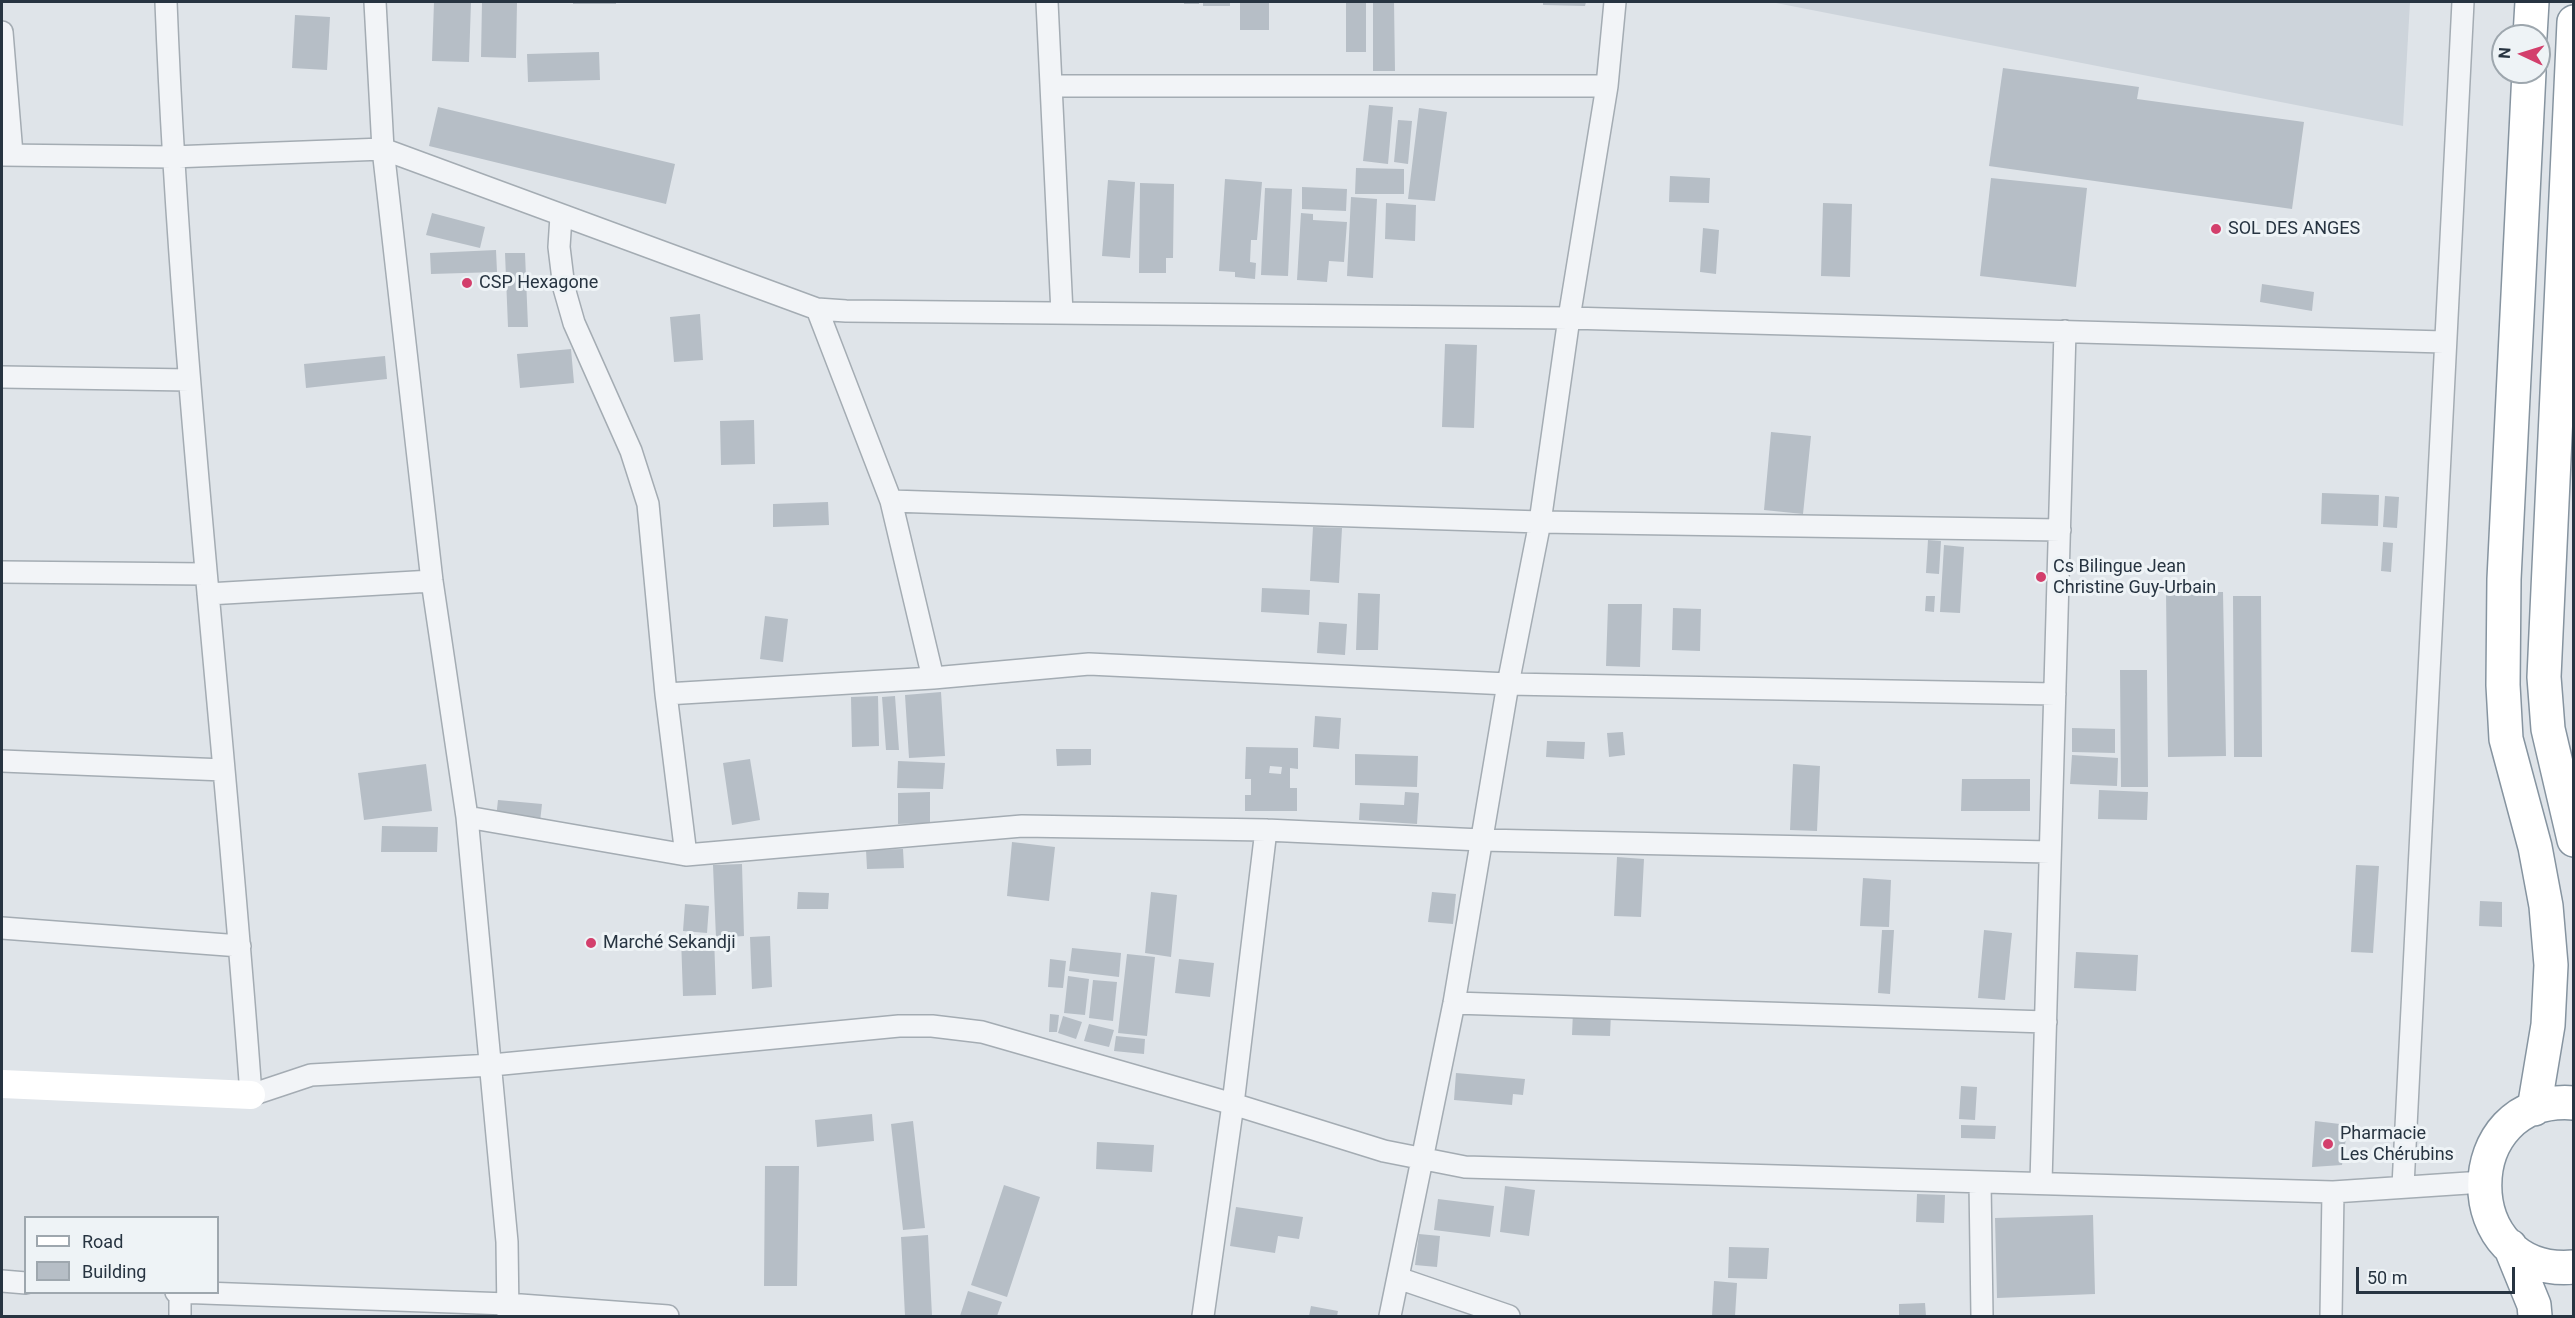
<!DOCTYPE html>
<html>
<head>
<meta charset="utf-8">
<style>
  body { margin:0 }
  #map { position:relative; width:2575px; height:1318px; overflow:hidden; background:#dfe4e9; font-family:Roboto,sans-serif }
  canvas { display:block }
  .frame { position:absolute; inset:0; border:3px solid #273441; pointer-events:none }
  .legend { position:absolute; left:24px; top:1216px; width:195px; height:78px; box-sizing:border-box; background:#eef3f6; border:2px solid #9ea7ae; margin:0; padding:8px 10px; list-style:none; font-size:18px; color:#273441 }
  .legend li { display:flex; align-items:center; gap:12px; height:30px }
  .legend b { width:30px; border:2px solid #9ea7ae }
  .north { position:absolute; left:2491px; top:24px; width:60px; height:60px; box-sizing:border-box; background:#eef3f6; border:2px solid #9ea7ae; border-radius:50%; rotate:274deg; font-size:16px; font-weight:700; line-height:24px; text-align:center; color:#273441 }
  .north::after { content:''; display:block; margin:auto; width:21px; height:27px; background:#d33f6c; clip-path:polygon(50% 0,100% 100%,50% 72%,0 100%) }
  .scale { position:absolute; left:2356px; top:1267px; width:159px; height:27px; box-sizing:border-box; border:3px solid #273441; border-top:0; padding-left:8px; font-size:18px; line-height:21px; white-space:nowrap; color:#273441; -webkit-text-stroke:4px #eef3f6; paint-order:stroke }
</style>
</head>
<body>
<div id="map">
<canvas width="2575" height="1318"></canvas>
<div class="frame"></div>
<ul class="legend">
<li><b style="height:8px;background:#fff"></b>Road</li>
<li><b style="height:16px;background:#b6bec6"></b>Building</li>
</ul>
<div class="north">N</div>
<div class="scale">50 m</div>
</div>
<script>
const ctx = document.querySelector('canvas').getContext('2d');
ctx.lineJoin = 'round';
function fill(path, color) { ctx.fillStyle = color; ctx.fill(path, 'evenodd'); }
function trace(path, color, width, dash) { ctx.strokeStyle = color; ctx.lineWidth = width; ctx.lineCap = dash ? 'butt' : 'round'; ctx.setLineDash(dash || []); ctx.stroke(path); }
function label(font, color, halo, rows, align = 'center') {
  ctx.font = font + ' Roboto,sans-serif'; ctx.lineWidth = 6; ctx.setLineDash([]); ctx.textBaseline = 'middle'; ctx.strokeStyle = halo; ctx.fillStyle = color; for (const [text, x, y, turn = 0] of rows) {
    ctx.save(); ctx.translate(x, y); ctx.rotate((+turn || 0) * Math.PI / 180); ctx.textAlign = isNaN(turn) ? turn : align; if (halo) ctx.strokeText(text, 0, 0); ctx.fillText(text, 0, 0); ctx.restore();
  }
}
fill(new Path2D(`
  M 1771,2 L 2410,2 L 2403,126 Z`), '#cdd4db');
fill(new Path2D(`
  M 434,2 L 471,2 L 469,62 L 432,61 Z
  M 482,2 L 517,2 L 516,58 L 481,57 Z
  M 573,2 L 616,2 L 616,4 L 573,4 Z
  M 1184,2 L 1199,2 L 1199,4 L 1184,4 Z
  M 1203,2 L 1230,2 L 1230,6 L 1203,6 Z
  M 1240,2 L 1269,2 L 1269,30 L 1240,30 Z
  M 1346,2 L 1366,2 L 1366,52 L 1346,52 Z
  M 1373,2 L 1394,2 L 1395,71 L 1373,71 Z
  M 1543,2 L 1586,2 L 1585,6 L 1543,5 Z
  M 295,15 L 330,17 L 327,70 L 292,68 Z
  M 599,52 L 600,80 L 528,82 L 527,54 Z
  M 2003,68 L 2139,87 L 2137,99 L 2304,122 L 2292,209 L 1989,166 Z
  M 1369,105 L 1393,107 L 1388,164 L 1363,161 Z
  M 438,107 L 675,164 L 666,204 L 429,146 Z
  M 1419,108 L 1447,112 L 1435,201 L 1408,199 Z
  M 1398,120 L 1412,121 L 1408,164 L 1394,162 Z
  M 1356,168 L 1404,169 L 1404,194 L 1355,194 Z
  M 1670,176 L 1710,178 L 1709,203 L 1669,202 Z
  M 1991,178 L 2087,188 L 2076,287 L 1980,276 Z
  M 1225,179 L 1262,182 L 1257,240 L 1251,240 L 1250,262 L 1256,263 L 1255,279 L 1235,277 L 1235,272 L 1219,271 Z
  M 1108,180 L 1135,182 L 1130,258 L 1102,256 Z
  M 1140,183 L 1174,184 L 1173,258 L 1166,258 L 1166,273 L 1139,273 Z
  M 1302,187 L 1347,189 L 1346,211 L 1302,209 Z
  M 1265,188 L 1292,189 L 1288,276 L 1261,275 Z
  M 1351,197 L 1377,199 L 1373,278 L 1347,276 Z
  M 1386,203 L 1416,205 L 1415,241 L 1385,239 Z
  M 1823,203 L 1852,204 L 1850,277 L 1821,276 Z
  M 432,213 L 485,227 L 480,248 L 426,235 Z
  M 1301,213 L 1313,214 L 1313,220 L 1347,222 L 1344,262 L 1329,261 L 1327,282 L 1297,280 Z
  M 1703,228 L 1719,230 L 1716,274 L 1700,272 Z
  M 496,250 L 497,272 L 431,274 L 430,253 Z
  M 505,253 L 525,253 L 528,327 L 508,327 Z
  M 2262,284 L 2314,292 L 2312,311 L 2260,302 Z
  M 700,314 L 703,360 L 674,362 L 670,317 Z
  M 1445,344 L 1477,345 L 1474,428 L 1442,427 Z
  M 571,349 L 574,383 L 520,388 L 517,354 Z
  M 385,356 L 387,379 L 306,388 L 304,364 Z
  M 754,420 L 755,464 L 721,465 L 720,421 Z
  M 1771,432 L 1811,436 L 1803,514 L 1764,510 Z
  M 2322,493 L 2379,495 L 2378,526 L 2321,524 Z
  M 2385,496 L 2399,497 L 2397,528 L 2383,527 Z
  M 828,502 L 829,525 L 773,527 L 773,504 Z
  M 1313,527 L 1342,528 L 1339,583 L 1310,581 Z
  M 1928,540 L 1941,541 L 1939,574 L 1926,573 Z
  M 2383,542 L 2393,543 L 2391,572 L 2381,571 Z
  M 1944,545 L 1964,547 L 1960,613 L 1940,612 Z
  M 1262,588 L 1310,590 L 1309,615 L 1261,612 Z
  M 2166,592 L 2223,592 L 2226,756 L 2168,757 Z
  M 1358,593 L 1380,594 L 1378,650 L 1356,650 Z
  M 1926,596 L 1935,596 L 1934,612 L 1925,611 Z
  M 2233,596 L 2261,596 L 2262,757 L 2234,757 Z
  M 1608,604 L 1642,604 L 1640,667 L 1606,666 Z
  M 1673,608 L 1701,609 L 1700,651 L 1672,650 Z
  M 765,616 L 788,619 L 783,662 L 760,659 Z
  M 1319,622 L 1347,624 L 1345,655 L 1317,653 Z
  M 2120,670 L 2147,670 L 2148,787 L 2121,787 Z
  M 941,692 L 945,756 L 909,758 L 905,695 Z
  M 878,696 L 879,746 L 852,747 L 851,697 Z
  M 895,696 L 899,750 L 886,750 L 882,697 Z
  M 1315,716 L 1341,718 L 1339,749 L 1313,747 Z
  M 2072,728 L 2115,729 L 2115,753 L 2072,752 Z
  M 1623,732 L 1625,755 L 1609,757 L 1607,733 Z
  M 1547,741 L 1585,742 L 1584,759 L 1546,757 Z
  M 1246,747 L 1298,748 L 1298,769 L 1290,768 L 1290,788 L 1297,788 L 1297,811 L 1245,811 L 1245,795 L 1251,795 L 1251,779 L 1245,779 ZM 1270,766 L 1282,767 L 1281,774 L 1269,773 Z
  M 1056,749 L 1091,749 L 1091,765 L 1057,766 Z
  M 1355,754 L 1418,756 L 1417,787 L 1355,785 Z
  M 2072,755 L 2118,758 L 2117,786 L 2070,784 Z
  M 750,759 L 760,820 L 732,825 L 723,763 Z
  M 898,761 L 945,763 L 943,789 L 897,788 Z
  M 426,764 L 432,811 L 364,820 L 358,773 Z
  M 1793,764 L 1820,766 L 1817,831 L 1790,830 Z
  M 1962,779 L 2030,779 L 2030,811 L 1961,811 Z
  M 2099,790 L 2148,792 L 2147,820 L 2098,819 Z
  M 930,792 L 930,823 L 898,824 L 898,793 Z
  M 1405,792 L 1419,793 L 1417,824 L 1359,820 L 1360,803 L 1404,805 Z
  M 498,800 L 542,804 L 540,822 L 496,818 Z
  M 382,826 L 438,827 L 437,852 L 381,852 Z
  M 1012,842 L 1055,847 L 1049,901 L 1007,896 Z
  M 903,849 L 904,868 L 867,869 L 866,850 Z
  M 1617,857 L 1644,859 L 1641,917 L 1614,916 Z
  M 742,864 L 744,936 L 716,938 L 713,865 Z
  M 2356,865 L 2379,866 L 2373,953 L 2351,952 Z
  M 1863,878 L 1891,880 L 1889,927 L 1860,926 Z
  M 798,892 L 829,893 L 828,909 L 797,909 Z
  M 1151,892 L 1177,895 L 1171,957 L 1145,953 Z
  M 1432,892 L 1456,894 L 1453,924 L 1428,922 Z
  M 2480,901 L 2502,902 L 2502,927 L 2479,926 Z
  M 685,904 L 709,906 L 707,933 L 683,931 Z
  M 1882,930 L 1894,930 L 1890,994 L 1878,993 Z
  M 1984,930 L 2012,933 L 2005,1000 L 1978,998 Z
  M 714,936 L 716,995 L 683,996 L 681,938 Z
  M 770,936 L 772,987 L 752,989 L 750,937 Z
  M 1072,948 L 1121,953 L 1119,977 L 1069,971 Z
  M 2076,952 L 2138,955 L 2136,991 L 2074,988 Z
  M 1127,954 L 1155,957 L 1147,1036 L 1118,1033 Z
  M 1050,959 L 1066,961 L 1063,988 L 1048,987 Z
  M 1179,959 L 1214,963 L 1210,997 L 1175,993 Z
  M 1068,976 L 1089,979 L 1085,1015 L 1064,1013 Z
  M 1093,980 L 1117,982 L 1113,1021 L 1089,1018 Z
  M 1573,1011 L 1611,1013 L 1610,1036 L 1572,1035 Z
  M 1050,1014 L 1059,1015 L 1057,1032 L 1049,1032 Z
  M 1063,1016 L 1082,1022 L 1076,1039 L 1058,1033 Z
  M 1089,1024 L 1114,1030 L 1109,1047 L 1084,1041 Z
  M 1116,1036 L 1145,1039 L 1144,1054 L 1114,1051 Z
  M 1456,1073 L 1525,1079 L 1523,1095 L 1513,1094 L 1512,1105 L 1454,1100 Z
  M 1961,1086 L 1977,1087 L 1975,1120 L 1959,1119 Z
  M 872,1114 L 874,1141 L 817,1147 L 815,1120 Z
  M 913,1121 L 925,1228 L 903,1230 L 891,1124 Z
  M 2315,1121 L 2348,1125 L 2342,1165 L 2312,1167 Z
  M 1961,1125 L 1996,1126 L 1995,1139 L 1961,1138 Z
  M 1097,1142 L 1154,1145 L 1152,1172 L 1096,1169 Z
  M 765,1166 L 799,1166 L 797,1286 L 764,1286 Z
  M 1004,1185 L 1040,1197 L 1007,1297 L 971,1285 Z
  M 1505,1186 L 1535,1190 L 1529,1236 L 1500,1232 Z
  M 1917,1194 L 1945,1195 L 1944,1223 L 1916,1222 Z
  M 1438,1199 L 1494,1206 L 1490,1237 L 1434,1230 Z
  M 1236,1207 L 1303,1217 L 1299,1239 L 1278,1236 L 1275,1253 L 1230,1246 Z
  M 2093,1215 L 2095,1294 L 1997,1298 L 1995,1218 Z
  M 1419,1234 L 1440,1236 L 1437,1267 L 1415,1265 Z
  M 928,1235 L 932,1316 L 905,1316 L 901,1237 Z
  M 1729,1247 L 1769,1248 L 1767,1279 L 1728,1278 Z
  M 1714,1281 L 1737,1283 L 1735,1316 L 1712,1316 Z
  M 968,1291 L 1002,1302 L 997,1316 L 960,1316 Z
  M 1925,1303 L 1926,1316 L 1899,1316 L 1899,1304 Z
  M 1311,1306 L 1338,1311 L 1337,1316 L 1309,1316 Z`), '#b6bec6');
const street = new Path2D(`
  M 166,2 C 180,367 225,730 251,1095 L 311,1075 L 492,1065 L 899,1026 L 932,1026 L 982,1032 L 1233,1104 L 1384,1151 L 1465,1167 L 2333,1192 L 2483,1182
  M 375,2 L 383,149 L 432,581 L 467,817 L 507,1242 L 508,1316
  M 1047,2 L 1062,313
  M 2,32 L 12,154
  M 1051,86 L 1607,86
  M 2,155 L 172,157 L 383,149 L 817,309 L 846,311 L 1569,318 L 2444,342
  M 561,216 L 559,247 L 564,288 L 574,323 L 631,451 L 648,504 L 666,694 L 686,855
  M 817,309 L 891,501 L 933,678
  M 2,377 L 189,380
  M 891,501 L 1540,522 L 2060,530
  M 2,572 L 205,574
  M 208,594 L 432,581
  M 666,694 L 933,678 L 1089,664 L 1508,684 L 2055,694
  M 2,761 L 224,770
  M 467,817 L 686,855 L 1022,826 L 1266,830 L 1481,840 L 2050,852
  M 2,928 L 240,946
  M 1454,1003 L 2046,1022
  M 1980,1182 L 1982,1316
  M 2041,1182 L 2065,331
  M 2403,1186 L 2463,2
  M 1398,1278 L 1509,1316
  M 2,1281 L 26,1283
  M 176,1292 L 507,1304 L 668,1316
  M 180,1316 L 180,1293
  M 1203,1316 L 1233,1104 L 1266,830
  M 1390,1316 L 1454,1003 L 1508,684 L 1540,522 L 1569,318 L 1607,86 L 1615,2
  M 2331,1316 L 2333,1192`);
const highway = new Path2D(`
  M 2574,22 L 2544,677 L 2548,729 L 2574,840
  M 2530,36 L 2532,2
  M 2529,72 L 2504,579 L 2503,685 L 2506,739 L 2535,847 L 2546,906 L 2551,965 L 2548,1025 L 2534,1109
  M 2574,1103 C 2455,1093 2455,1278 2574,1267
  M 2510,1246 L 2534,1305 L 2535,1316`);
trace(street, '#a4acb3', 24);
trace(highway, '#8694a0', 36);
trace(street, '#f2f4f7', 21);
trace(new Path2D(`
  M 2,1084 L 251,1095`), '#fff', 28);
trace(highway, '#fff', 33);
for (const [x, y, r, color] of [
  [2216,229,6,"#d33f6c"],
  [467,283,6,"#d33f6c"],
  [2041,577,6,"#d33f6c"],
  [591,943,6,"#d33f6c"],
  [2328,1144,6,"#d33f6c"]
]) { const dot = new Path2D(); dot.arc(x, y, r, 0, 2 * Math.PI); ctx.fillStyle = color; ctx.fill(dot); trace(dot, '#eef3f6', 2); }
label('18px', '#273441', '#eef3f6', [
  ["SOL DES ANGES",2228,229],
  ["CSP Hexagone",479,283],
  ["Cs Bilingue Jean",2053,567],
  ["Christine Guy-Urbain",2053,588],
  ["Marché Sekandji",603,943],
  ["Pharmacie",2340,1134],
  ["Les Chérubins",2340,1155]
], 'left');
</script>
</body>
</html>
